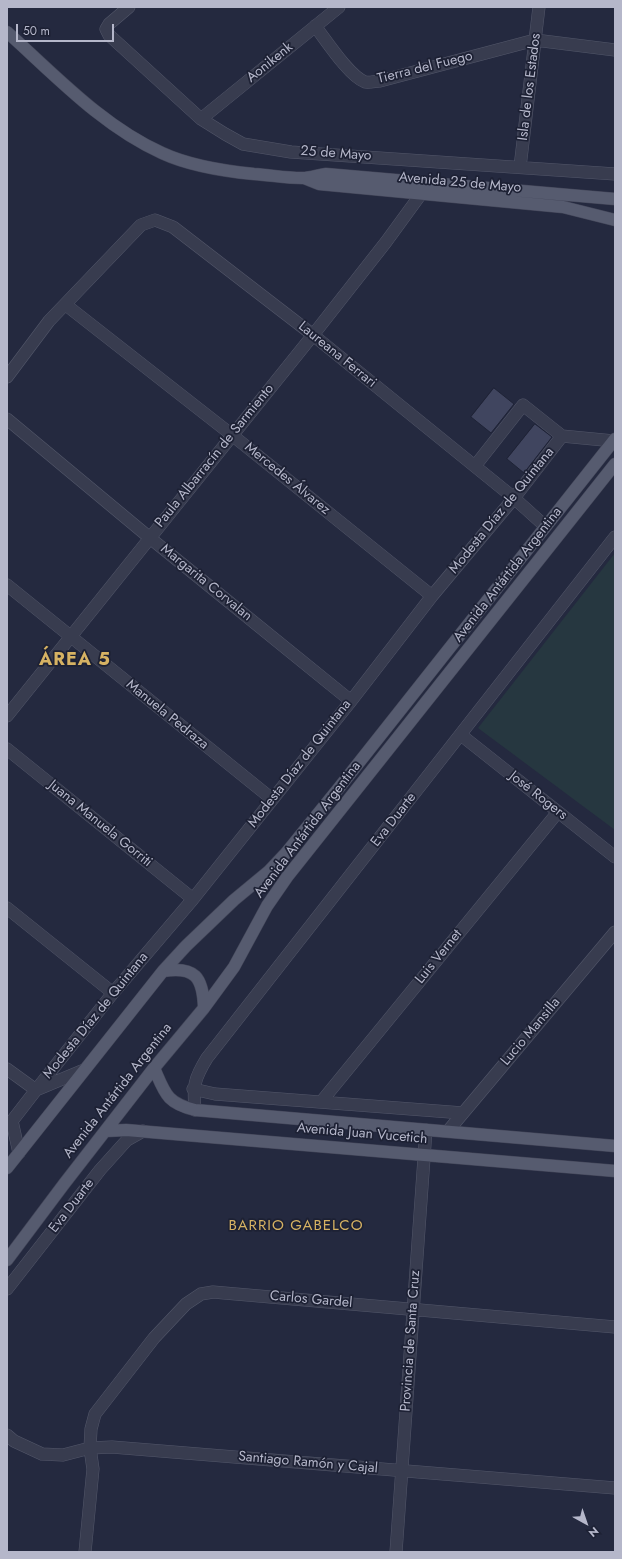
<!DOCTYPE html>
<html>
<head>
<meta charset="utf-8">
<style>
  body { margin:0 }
  #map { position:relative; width:622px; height:1559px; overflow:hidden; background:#24293f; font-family:Jost,sans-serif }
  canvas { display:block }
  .frame { position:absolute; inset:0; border:8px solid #b5b7ca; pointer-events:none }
  .north { position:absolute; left:566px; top:1503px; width:40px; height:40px; -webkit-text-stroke:3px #1d2134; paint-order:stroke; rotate:140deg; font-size:11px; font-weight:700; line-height:16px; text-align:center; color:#b5b7ca }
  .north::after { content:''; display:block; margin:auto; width:14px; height:18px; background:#b5b7ca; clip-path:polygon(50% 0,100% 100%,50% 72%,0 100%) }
  .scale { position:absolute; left:16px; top:24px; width:98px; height:18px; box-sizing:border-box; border:2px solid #b5b7ca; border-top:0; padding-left:5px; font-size:12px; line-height:14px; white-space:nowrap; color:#b5b7ca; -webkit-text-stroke:3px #1d2134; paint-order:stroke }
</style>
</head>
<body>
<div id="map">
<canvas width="622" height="1559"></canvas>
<div class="frame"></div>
<div class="north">N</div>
<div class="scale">50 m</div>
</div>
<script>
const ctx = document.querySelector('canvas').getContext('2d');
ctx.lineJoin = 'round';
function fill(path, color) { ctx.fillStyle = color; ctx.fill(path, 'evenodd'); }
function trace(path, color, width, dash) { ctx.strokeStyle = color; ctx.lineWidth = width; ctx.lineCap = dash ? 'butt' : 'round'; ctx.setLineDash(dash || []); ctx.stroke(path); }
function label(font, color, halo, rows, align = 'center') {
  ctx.font = font + ' Jost,sans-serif'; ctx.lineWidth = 3.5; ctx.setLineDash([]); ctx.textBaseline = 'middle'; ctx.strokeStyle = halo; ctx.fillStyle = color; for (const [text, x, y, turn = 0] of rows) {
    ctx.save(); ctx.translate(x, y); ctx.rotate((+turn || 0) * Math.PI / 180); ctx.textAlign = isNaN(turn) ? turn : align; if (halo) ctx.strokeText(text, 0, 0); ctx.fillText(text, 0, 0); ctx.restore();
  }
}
fill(new Path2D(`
  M 615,553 L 615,830 L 478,728 Z`), '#263740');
const building = new Path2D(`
  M 494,388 L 514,404 L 491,433 L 471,417 Z
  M 535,424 L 552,437 L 524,473 L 507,459 Z`);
fill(building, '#40455f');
trace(building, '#1f2336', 1);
const minor = new Path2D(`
  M 129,7 L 109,24 L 106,29 L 109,35 L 201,119 L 225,134 L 243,144 L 291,152 L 615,174
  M 315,26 C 326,40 349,76 365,82 C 369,83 376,81 380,81 L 535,40 L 615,50
  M 201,119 L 339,7
  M 520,167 L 539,7
  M 66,305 L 232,435 L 432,596
  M 7,377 L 49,321 L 141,225 L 155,220 L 173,227 L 313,335 L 514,498 L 545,526
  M 7,419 L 150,538 L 351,701
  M 475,466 L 523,405 L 562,436 L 614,441
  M 7,585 L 272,799
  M 7,716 L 313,335 L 386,242 L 421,194
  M 461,735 L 615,857
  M 7,749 L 193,899
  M 7,908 L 113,993
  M 7,1069 L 36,1090 L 113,993 L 193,899 L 351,701 L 432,596 L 514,498 L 562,436
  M 193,1089 L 215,1094 L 463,1113
  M 321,1102 L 558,812
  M 195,1110 C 193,1086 194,1079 207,1058 L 615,537
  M 448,1131 L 615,932
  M 19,1153 L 12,1121 L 36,1090 L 84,1070
  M 7,1289 L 100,1170 L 127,1140 L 143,1131
  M 7,1435 L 14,1441 L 42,1454 L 63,1455 L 90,1448 L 112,1447 L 615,1488
  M 85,1552 L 93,1469 L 90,1448 L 91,1429 L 95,1414 L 154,1338 L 186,1304 L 201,1294 L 213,1292 L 615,1327
  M 396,1552 L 426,1130`);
const major = new Path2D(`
  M 7,32 C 55,75 102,126 162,153 C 190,166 223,171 254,174 C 270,175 286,178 302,178 C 310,178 318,175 326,174 L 615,199
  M 304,178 L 319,184 L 563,207 L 615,220
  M 163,971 C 195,966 203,977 204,1008
  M 154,1068 C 165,1093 166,1103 195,1110 L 615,1146
  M 106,1131 L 126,1130 L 615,1171
  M 7,1168 L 163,971 L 186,946 L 234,900 L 269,871 L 286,853 L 338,789 L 615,439
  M 7,1260 L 64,1184 L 154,1068 L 204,1008 L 234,967 L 267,906 L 287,877 L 615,464`);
trace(minor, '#53576a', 13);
trace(major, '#424558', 13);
trace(minor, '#383c4f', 12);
trace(major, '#565b6f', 12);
label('14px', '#b5b7ca', '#1d2134', [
  ["Aonikenk",270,63,-39],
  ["Tierra del Fuego",425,68,-14],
  ["Isla de los Estados",530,87,-83],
  ["25 de Mayo",336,154,4],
  ["Avenida 25 de Mayo",460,183,5],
  ["Laureana Ferrari",337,355,39],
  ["Paula Albarracín de Sarmiento",215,456,-51],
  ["Mercedes Álvarez",287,479,39],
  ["Modesta Díaz de Quintana",502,511,-51],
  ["Avenida Antártida Argentina",508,575,-52],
  ["Margarita Corvalan",206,583,39],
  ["Manuela Pedraza",167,715,39],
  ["Modesta Díaz de Quintana",300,764,-52],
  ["José Rogers",538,796,38],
  ["Eva Duarte",394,820,-52],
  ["Juana Manuela Gorriti",100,824,39],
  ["Avenida Antártida Argentina",308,830,-53],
  ["Luis Vernet",439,957,-51],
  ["Modesta Díaz de Quintana",96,1016,-51],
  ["Lucio Mansilla",531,1032,-50],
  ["Avenida Antártida Argentina",118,1091,-52],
  ["Avenida Juan Vucetich",362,1134,5],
  ["Eva Duarte",72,1206,-52],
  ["Carlos Gardel",311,1300,5],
  ["Provincia de Santa Cruz",411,1341,-86],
  ["Santiago Ramón y Cajal",308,1463,5]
]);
ctx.letterSpacing = '1px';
label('15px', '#d6b263', '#1d2134', [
  ["BARRIO GABELCO",296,1226]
]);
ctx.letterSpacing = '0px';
ctx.letterSpacing = '1px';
label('bold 18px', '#d6b263', '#1d2134', [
  ["ÁREA 5",75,661]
]);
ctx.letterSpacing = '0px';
</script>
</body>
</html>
